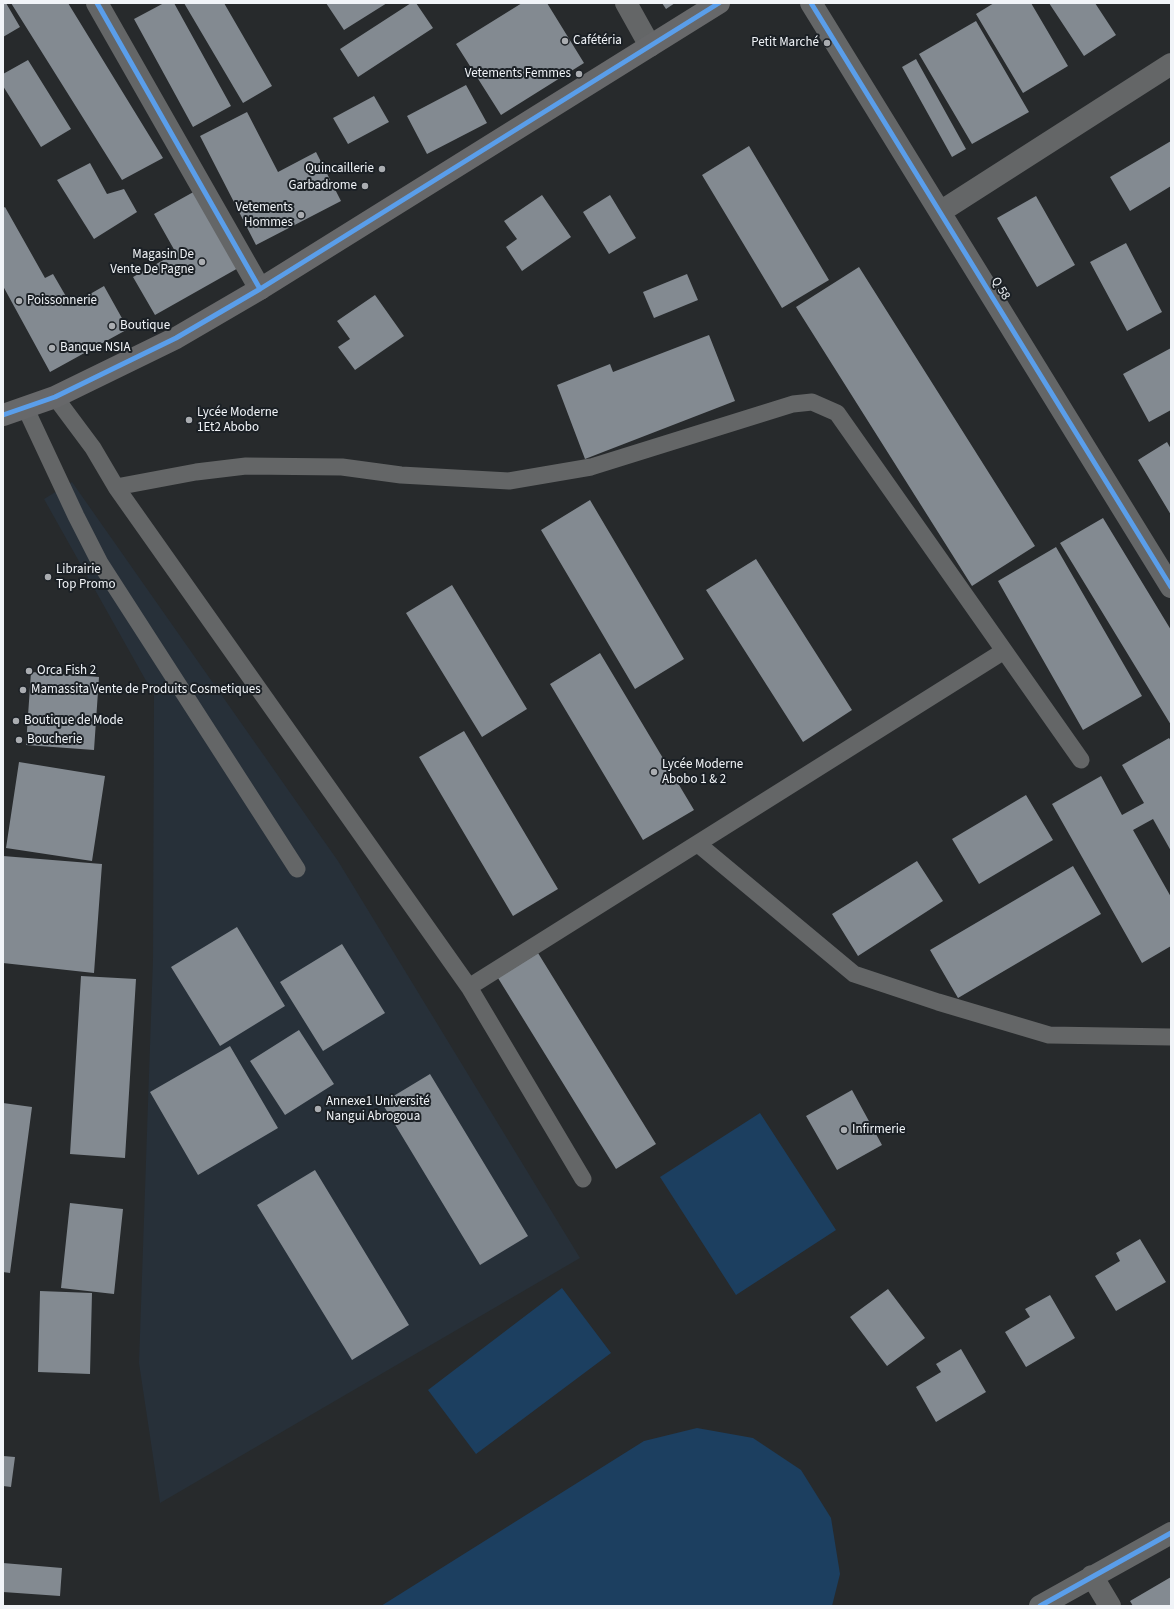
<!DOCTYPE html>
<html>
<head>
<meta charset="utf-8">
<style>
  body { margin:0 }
  #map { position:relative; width:1174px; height:1609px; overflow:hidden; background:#272a2c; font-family:"Source Sans 3",sans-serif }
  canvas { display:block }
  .frame { position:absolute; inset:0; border:4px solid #f1f4f8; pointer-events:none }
</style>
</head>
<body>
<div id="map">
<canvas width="1174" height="1609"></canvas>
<div class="frame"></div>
</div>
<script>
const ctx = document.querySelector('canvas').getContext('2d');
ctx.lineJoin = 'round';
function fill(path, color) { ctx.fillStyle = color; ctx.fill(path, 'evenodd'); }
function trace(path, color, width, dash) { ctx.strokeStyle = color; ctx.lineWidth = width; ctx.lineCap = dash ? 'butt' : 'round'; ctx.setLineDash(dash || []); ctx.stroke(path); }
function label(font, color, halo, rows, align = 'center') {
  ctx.font = font + ' "Source Sans 3",sans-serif'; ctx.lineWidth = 4; ctx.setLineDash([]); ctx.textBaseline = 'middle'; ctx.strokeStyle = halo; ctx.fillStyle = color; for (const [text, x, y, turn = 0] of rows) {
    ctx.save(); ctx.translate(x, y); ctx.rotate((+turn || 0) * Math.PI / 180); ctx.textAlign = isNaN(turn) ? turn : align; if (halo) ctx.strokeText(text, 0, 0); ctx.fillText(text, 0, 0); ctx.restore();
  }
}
fill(new Path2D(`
  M 72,482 L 338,861 L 580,1258 L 160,1503 L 139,1363 L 153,959 L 154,695 L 44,499 Z`), '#273039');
fill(new Path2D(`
  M 760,1113 L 836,1230 L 736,1295 L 660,1177 Z
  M 562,1288 L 611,1353 L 476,1454 L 428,1390 Z
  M 697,1428 L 753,1438 L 801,1470 L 831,1518 L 840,1574 L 832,1606 L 381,1606 L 644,1441 Z`), '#1c3f60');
fill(new Path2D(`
  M 3,3 L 6,3 L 20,27 L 3,37 Z
  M 11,3 L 68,3 L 163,158 L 122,180 Z
  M 164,3 L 174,3 L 231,106 L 193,127 L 134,19 Z
  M 184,3 L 224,3 L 272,86 L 243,103 Z
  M 326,3 L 387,3 L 344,30 Z
  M 411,3 L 416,3 L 433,28 L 358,77 L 340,49 Z
  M 522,3 L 547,3 L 584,63 L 501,115 L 456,44 Z
  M 662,3 L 675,3 L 666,9 Z
  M 994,3 L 1031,3 L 1068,66 L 1023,93 L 976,14 Z
  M 1049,3 L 1095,3 L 1116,35 L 1084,56 Z
  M 976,21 L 1029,112 L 972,144 L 919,54 Z
  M 916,59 L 966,149 L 952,157 L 902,67 Z
  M 28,60 L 71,129 L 41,147 L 3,86 L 3,74 Z
  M 466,85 L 487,123 L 427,154 L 407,116 Z
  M 374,96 L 389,122 L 348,144 L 333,118 Z
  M 247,112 L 278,172 L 316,152 L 341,201 L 256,245 L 200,136 Z
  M 1171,141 L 1171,186 L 1130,211 L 1110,177 Z
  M 749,146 L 829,280 L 782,308 L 702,175 Z
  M 90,163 L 107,194 L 124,189 L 137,212 L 94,239 L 57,180 Z
  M 197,190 L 240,267 L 155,315 L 133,277 L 176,253 L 154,214 Z
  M 542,195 L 571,237 L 522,271 L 506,247 L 517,239 L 504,221 Z
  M 610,195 L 636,238 L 609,254 L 583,212 Z
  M 1036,196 L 1075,265 L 1037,287 L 997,218 Z
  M 5,207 L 45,278 L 53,274 L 71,305 L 104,286 L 128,329 L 50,372 L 3,286 L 3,208 Z
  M 1126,243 L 1162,312 L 1127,331 L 1090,262 Z
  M 859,267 L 1035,546 L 972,586 L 796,307 Z
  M 687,274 L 698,300 L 654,318 L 643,292 Z
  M 375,295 L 404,336 L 355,370 L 338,347 L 350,339 L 337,321 Z
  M 709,335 L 735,401 L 585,459 L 557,385 L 610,364 L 613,372 Z
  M 1171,348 L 1171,410 L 1149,422 L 1123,374 Z
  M 1167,442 L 1171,449 L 1171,515 L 1138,460 Z
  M 590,500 L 684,659 L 635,689 L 541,530 Z
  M 1103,518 L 1171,630 L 1171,725 L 1060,543 Z
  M 1056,547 L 1142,696 L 1083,730 L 998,581 Z
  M 756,559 L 852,710 L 803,742 L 706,590 Z
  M 452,585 L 527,709 L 482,737 L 406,613 Z
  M 600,653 L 694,810 L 643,840 L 550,684 Z
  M 31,672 L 99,677 L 94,750 L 26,745 Z
  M 464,731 L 558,889 L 513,916 L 419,757 Z
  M 1169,738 L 1171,741 L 1171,851 L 1153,819 L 1133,830 L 1171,897 L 1171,946 L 1142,963 L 1052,804 L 1101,776 L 1122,815 L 1144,803 L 1122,765 Z
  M 19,762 L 105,776 L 92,861 L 6,848 Z
  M 1026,795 L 1053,840 L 979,884 L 952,839 Z
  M 3,856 L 102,864 L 94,973 L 3,963 Z
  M 917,861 L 943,901 L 858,956 L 832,914 Z
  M 1073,866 L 1101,914 L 958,998 L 930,950 Z
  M 237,927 L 285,1006 L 220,1046 L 171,967 Z
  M 342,944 L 385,1013 L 323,1051 L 280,982 Z
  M 538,953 L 656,1144 L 616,1169 L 498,978 Z
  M 81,976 L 136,979 L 125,1158 L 70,1154 Z
  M 299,1030 L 334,1084 L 285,1115 L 250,1061 Z
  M 230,1046 L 278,1128 L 198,1175 L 150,1092 Z
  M 430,1074 L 528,1236 L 480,1265 L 382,1103 Z
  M 852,1090 L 882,1145 L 837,1170 L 806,1116 Z
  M 3,1103 L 32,1107 L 10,1273 L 3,1272 Z
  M 315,1170 L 409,1325 L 352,1360 L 257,1205 Z
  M 70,1203 L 123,1209 L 114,1294 L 61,1288 Z
  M 1140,1239 L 1166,1282 L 1116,1311 L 1095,1276 L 1120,1261 L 1116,1253 Z
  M 888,1289 L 925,1338 L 887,1366 L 850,1317 Z
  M 40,1291 L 92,1293 L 90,1374 L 38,1372 Z
  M 1050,1295 L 1075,1338 L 1026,1367 L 1005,1332 L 1030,1317 L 1025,1309 Z
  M 961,1349 L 986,1392 L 936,1422 L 916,1387 L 941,1372 L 936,1364 Z
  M 3,1456 L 15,1457 L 11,1487 L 3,1486 Z
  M 3,1563 L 62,1568 L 60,1596 L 3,1592 Z
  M 1171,1577 L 1171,1606 L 1133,1606 L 1130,1601 Z`), '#838a91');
trace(new Path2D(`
  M 55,397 L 93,448 L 116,487 L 469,987 L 583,1179
  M 25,407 L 76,516 L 100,563 L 297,869
  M 116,487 L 196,472 L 246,466 L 342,467 L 401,475 L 509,481 L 591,467 L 793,404 L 812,402 L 837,413 L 1081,760
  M 698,844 L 854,974 L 938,1002 L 1049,1035 L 1171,1037
  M 469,987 L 1004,651`), '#646667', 17);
trace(new Path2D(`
  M 97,3 L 260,289
  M 626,3 L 650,46
  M 811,3 L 1171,587
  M 940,212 L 1171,64
  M 1092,1576 L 1110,1606
  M 1040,1606 L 1171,1533`), '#646667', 22);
trace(new Path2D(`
  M 3,415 L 55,397 L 176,338 L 260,289 L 719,3`), '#67686a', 22);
trace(new Path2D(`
  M 97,3 L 260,289
  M 811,3 L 1171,587
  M 3,415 L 55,397 L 176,338 L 260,289 L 719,3
  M 1040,1606 L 1171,1533`), '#5a9eea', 5);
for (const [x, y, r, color] of [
  [565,41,4,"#aaadb1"],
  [827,43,4,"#aaadb1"],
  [579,74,4,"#aaadb1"],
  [382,169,4,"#aaadb1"],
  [365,186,4,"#aaadb1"],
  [301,215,4,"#aaadb1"],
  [202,262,4,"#aaadb1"],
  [19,301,4,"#aaadb1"],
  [112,326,4,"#aaadb1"],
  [52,348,4,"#aaadb1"],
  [189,420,4,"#aaadb1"],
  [48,577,4,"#aaadb1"],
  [29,671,4,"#aaadb1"],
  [23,690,4,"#aaadb1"],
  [16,721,4,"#aaadb1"],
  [19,740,4,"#aaadb1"],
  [654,772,4,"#aaadb1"],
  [318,1109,4,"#aaadb1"],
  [844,1130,4,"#aaadb1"]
]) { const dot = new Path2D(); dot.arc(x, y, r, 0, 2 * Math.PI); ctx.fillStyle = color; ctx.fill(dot); trace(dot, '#1b2025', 1.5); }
label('13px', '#f1f4f8', '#1b2025', [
  ["Cafétéria",573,41],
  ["Petit Marché",819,43,"right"],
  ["Vetements Femmes",571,74,"right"],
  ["Quincaillerie",374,169,"right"],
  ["Garbadrome",357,186,"right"],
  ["Vetements",293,208,"right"],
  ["Hommes",293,223,"right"],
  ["Magasin De",194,255,"right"],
  ["Vente De Pagne",194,270,"right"],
  ["Poissonnerie",27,301],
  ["Boutique",120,326],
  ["Banque NSIA",60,348],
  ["Lycée Moderne",197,413],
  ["1Et2 Abobo",197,428],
  ["Librairie",56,570],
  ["Top Promo",56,585],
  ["Orca Fish 2",37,671],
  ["Mamassita Vente de Produits Cosmetiques",31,690],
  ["Boutique de Mode",24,721],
  ["Boucherie",27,740],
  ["Lycée Moderne",662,765],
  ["Abobo 1 & 2",662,780],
  ["Annexe1 Université",326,1102],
  ["Nangui Abrogoua",326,1117],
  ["Infirmerie",852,1130]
], 'left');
label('13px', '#f1f4f8', '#1b2025', [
  ["Q 58",1000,289,58]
]);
</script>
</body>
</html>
